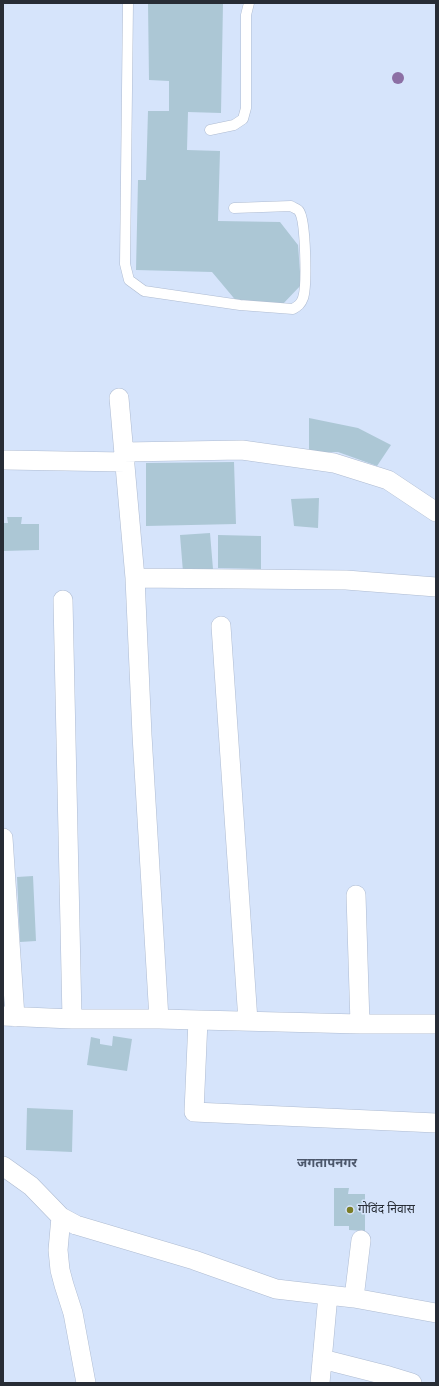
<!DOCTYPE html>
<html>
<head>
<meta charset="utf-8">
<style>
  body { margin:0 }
  #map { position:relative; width:439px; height:1386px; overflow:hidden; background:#d6e4fb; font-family:Lora,serif }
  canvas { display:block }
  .frame { position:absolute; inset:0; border:4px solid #272c35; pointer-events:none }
</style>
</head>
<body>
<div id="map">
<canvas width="439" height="1386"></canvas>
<div class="frame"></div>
</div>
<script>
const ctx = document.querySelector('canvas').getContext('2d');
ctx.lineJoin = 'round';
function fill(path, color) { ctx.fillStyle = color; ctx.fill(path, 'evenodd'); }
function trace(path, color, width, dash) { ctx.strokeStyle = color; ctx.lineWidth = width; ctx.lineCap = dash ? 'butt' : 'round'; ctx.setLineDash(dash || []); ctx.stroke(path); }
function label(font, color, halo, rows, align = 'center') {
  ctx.font = font + ' Lora,"Noto Sans Devanagari",serif'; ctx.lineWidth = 3; ctx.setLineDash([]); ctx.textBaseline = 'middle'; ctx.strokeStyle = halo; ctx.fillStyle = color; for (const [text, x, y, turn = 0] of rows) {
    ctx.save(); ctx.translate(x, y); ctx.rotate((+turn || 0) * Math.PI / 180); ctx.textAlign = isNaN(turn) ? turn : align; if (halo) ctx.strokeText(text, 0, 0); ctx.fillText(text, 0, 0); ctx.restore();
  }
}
fill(new Path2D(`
  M 148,3 L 223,3 L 221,113 L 188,112 L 187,150 L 220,151 L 218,221 L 280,222 L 298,245 L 301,285 L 281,306 L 238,303 L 212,272 L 136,270 L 138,180 L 146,180 L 148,111 L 169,111 L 169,81 L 149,80 Z
  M 309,418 L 358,428 L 391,445 L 377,466 L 338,452 L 309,452 Z
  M 234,462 L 236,524 L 146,526 L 146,463 Z
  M 319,498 L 318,528 L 294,526 L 291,499 Z
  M 7,517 L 22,517 L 21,524 L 39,524 L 39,550 L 3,551 L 3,523 L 8,523 Z
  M 210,533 L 213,569 L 183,572 L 180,535 Z
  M 218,535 L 261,536 L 261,569 L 218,568 Z
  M 33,876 L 36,941 L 20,942 L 17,877 Z
  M 113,1036 L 132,1039 L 127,1071 L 87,1065 L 91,1037 L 100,1039 L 100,1044 L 112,1046 Z
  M 27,1108 L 73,1110 L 72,1152 L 26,1150 Z
  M 334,1188 L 349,1188 L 348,1194 L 365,1194 L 365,1231 L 349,1230 L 349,1226 L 334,1226 Z`), '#acc7d5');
const lane = new Path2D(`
  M 128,3 L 125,264 L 129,280 L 144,291 L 240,305 L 293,309 C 298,306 301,304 303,298 C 307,287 306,220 299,211 C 298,209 294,208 291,206 L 234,208
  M 210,130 L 234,125 L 243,119 L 246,108 L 246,15 L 249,3`);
const street = new Path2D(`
  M 119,398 L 135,578 L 142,735 L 159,1019
  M 124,452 L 242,450 L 334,463 L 388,480 L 436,512
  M 5,460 L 125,462
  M 135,578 L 346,580 L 436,587
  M 63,600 L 72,1019
  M 221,626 L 248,1021
  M 3,838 L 15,1017
  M 356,895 L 360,1024
  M 3,1016 L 72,1019 L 159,1019 L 360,1024 L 436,1024
  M 198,1020 L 194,1112 L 436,1123
  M 3,1166 L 31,1186 L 61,1217 L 76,1225 L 194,1260 L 276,1289 L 354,1298 L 436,1313
  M 61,1217 L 58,1250 L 60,1270 L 64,1285 L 73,1313 L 86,1383
  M 354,1298 L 361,1240
  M 322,1359 L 389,1376 L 412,1383
  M 320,1383 L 328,1295`);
trace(lane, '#aebbd1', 11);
trace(street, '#aebbd1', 20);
trace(lane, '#fff', 10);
trace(street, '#fff', 19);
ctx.fillStyle = '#8c6fa4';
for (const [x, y] of [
  [398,78]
]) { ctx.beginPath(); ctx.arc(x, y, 6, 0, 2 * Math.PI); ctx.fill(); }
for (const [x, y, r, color] of [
  [350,1210,4,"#7b7d25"]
]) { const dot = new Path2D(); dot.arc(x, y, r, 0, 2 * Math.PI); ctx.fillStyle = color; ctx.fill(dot); trace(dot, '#d6e4fb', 1.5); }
label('12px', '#272c35', '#d6e4fb', [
  ["गोविंद निवास",358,1210]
], 'left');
label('bold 13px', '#4c576b', '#d6e4fb', [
  ["जगतापनगर",327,1163]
]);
</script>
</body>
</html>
